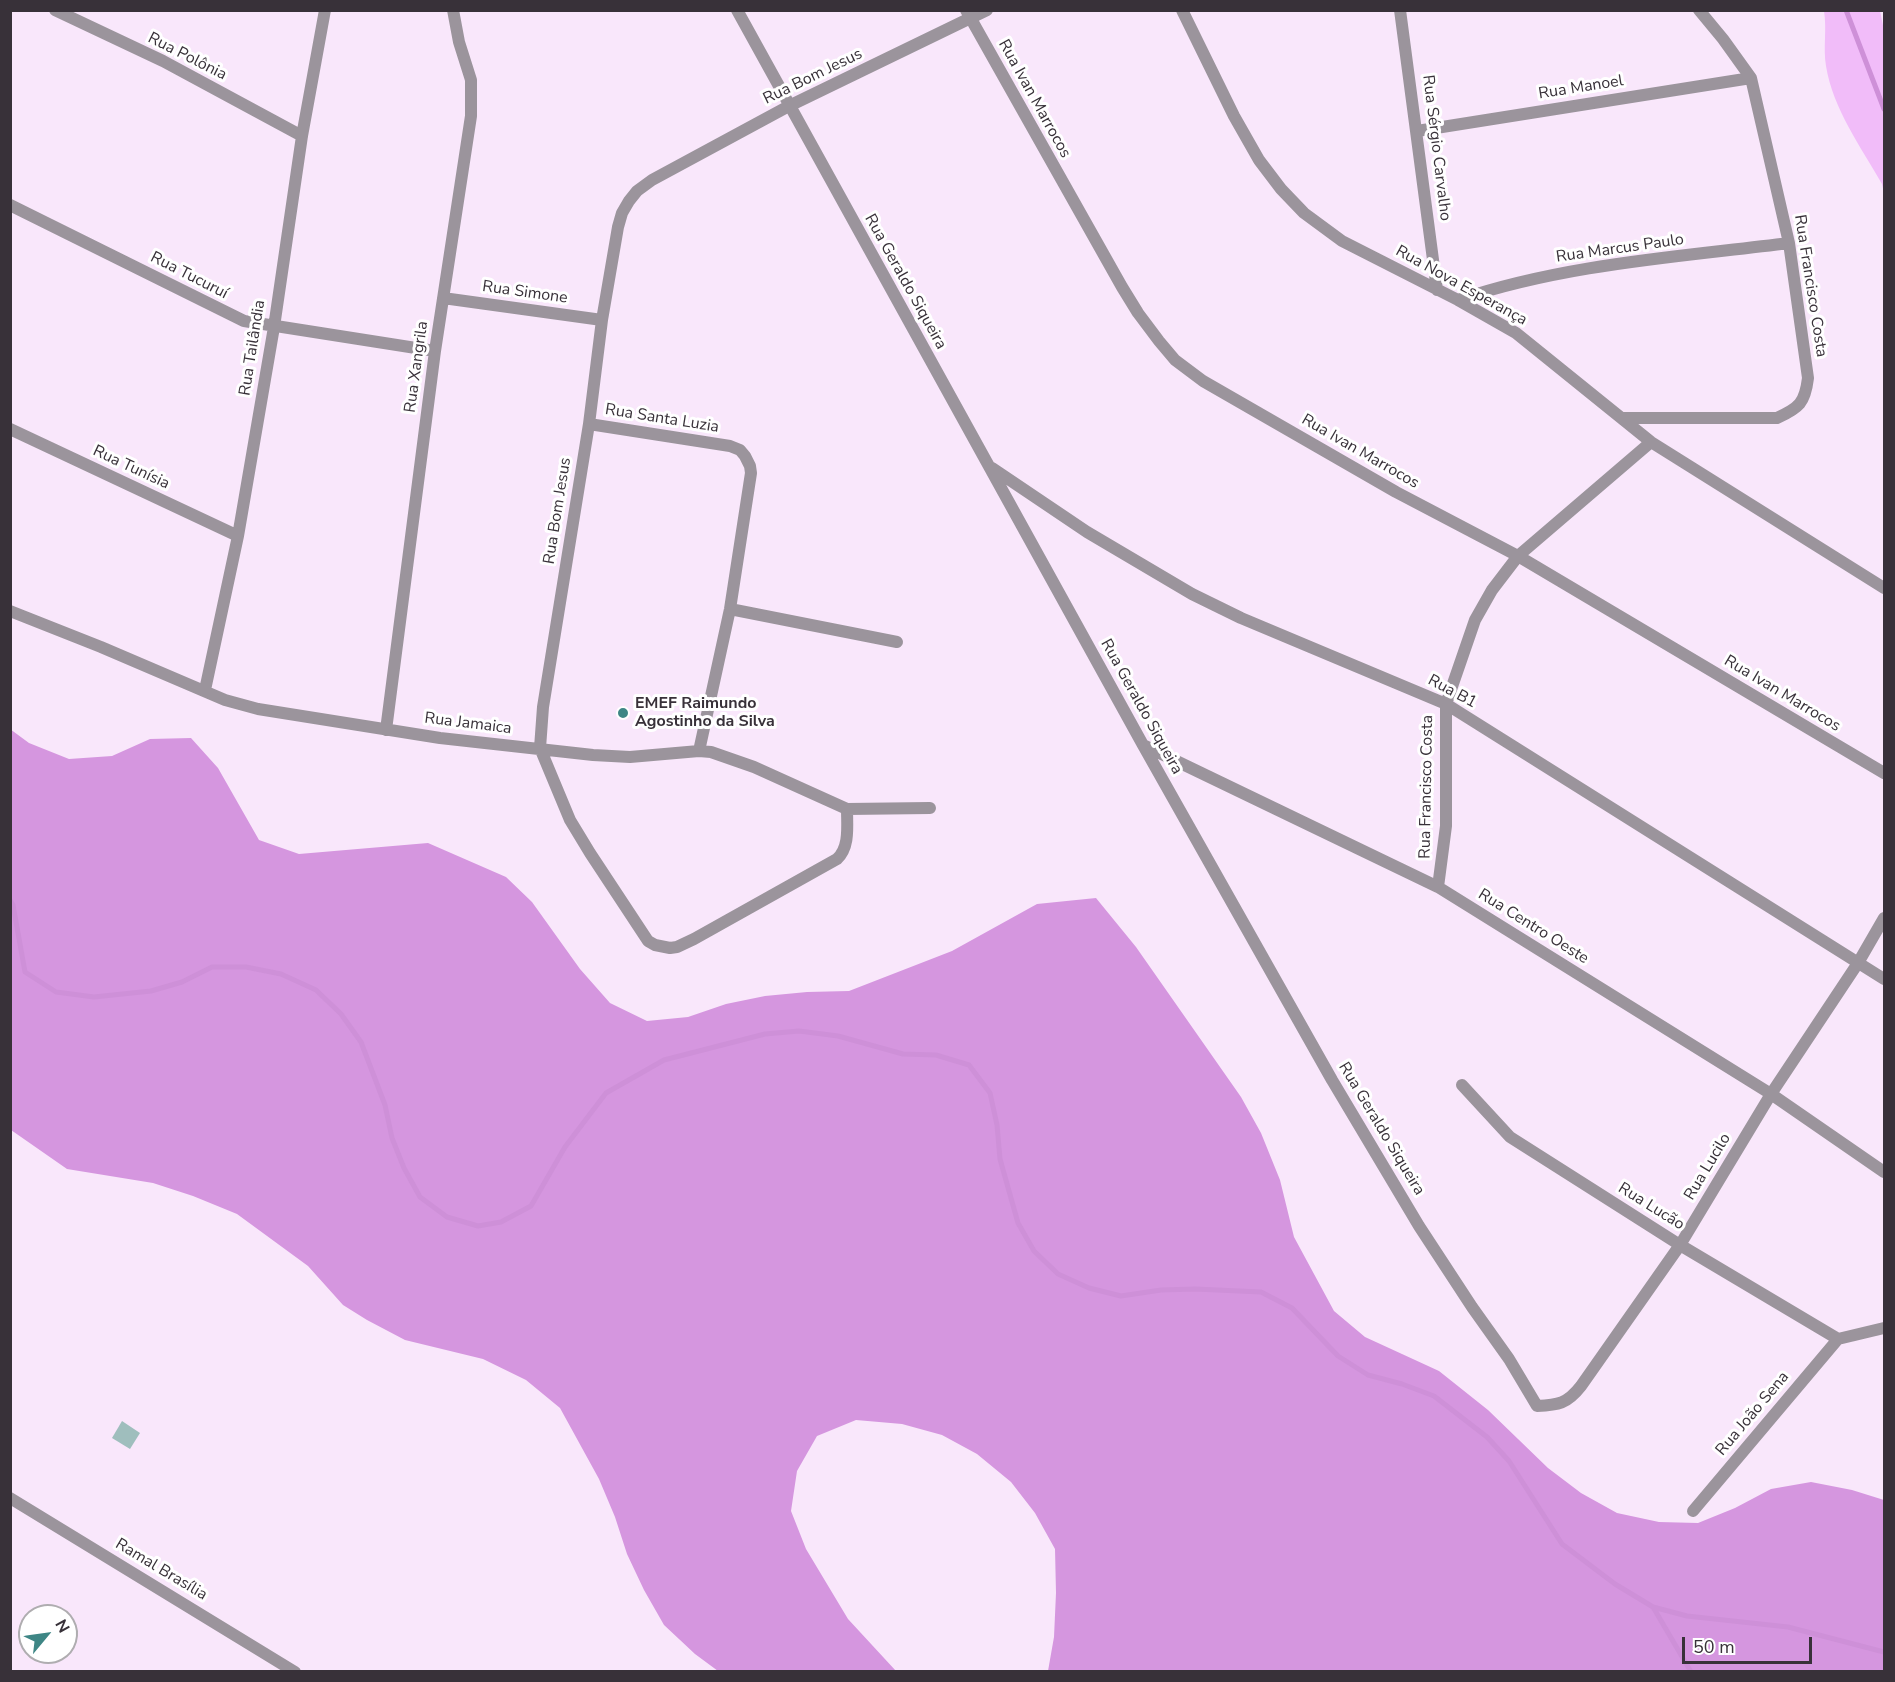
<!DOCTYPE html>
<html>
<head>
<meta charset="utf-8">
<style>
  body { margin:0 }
  #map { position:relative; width:1895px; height:1682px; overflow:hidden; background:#f9e7fb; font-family:"Nunito Sans",sans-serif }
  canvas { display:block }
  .frame { position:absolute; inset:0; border:12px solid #383139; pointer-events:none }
  .north { position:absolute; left:18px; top:1604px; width:60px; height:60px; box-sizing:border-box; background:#fff; border:2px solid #afadb0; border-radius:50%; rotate:61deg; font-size:16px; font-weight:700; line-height:24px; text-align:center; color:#383139 }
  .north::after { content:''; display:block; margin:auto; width:21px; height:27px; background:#3e8685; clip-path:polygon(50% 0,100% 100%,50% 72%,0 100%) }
  .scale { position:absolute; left:1682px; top:1637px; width:130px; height:27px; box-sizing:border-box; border:3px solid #383139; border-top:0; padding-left:8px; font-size:18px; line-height:21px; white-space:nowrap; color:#383139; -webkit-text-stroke:4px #fff; paint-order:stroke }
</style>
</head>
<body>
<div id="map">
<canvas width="1895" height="1682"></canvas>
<div class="frame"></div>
<div class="north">N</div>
<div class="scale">50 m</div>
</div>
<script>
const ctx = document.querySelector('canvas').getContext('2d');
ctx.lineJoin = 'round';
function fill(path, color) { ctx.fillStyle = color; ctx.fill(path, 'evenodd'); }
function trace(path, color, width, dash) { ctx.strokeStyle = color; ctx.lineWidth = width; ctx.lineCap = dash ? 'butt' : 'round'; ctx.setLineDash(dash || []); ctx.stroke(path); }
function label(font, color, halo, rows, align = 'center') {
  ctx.font = font + ' "Nunito Sans",sans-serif'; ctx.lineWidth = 6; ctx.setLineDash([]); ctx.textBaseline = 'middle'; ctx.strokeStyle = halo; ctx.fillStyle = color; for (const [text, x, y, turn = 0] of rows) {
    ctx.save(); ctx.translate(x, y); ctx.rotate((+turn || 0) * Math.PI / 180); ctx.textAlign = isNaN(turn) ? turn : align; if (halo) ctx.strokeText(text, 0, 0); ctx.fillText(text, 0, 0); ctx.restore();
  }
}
fill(new Path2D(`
  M 1824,11 L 1880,11 L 1884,30 L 1884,193 L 1882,184 C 1861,147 1833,109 1826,66 C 1823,48 1827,29 1824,11 Z`), '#f1bcf9');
fill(new Path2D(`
  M 10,729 L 29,743 L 69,759 L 112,756 L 150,739 L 191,738 L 218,768 L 259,840 L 299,854 L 428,843 L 506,877 L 532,902 L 580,969 L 610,1003 L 647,1021 L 688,1017 L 726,1004 L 765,996 L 807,992 L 849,991 L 952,951 L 1037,904 L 1096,898 L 1136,947 L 1241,1097 L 1261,1133 L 1280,1180 L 1294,1237 L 1334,1311 L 1365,1337 L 1439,1371 L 1488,1410 L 1548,1468 L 1581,1493 L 1617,1513 L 1659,1522 L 1698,1523 L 1735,1508 L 1771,1489 L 1811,1482 L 1852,1490 L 1884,1500 L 1884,1671 L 1048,1671 L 1054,1637 L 1056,1593 L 1055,1549 L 1035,1513 L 1011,1482 L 977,1454 L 942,1435 L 902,1424 L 856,1420 L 817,1436 L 797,1471 L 791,1511 L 806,1549 L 848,1619 L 896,1671 L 718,1671 L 695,1654 L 664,1625 L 644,1590 L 627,1554 L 615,1517 L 599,1479 L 560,1408 L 526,1380 L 483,1359 L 405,1340 L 367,1320 L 343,1305 L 308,1266 L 237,1214 L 193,1196 L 153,1183 L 67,1169 L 11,1130 Z`), '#d596df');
trace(new Path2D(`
  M 1846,10 L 1884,109
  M 10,900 L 13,905 L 25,972 L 56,992 L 94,997 L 151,991 L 182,982 L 212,967 L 246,967 L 281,974 L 316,990 L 341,1014 L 361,1042 L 385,1105 L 392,1138 L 404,1168 L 420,1197 L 447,1217 L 478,1226 L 501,1222 L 531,1206 L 565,1147 L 606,1093 L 664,1060 L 765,1034 L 799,1031 L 838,1036 L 903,1054 L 936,1055 L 969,1065 L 990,1093 L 997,1125 L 1000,1159 L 1018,1223 L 1034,1251 L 1058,1274 L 1089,1288 L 1121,1296 L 1161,1290 L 1195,1289 L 1261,1292 L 1292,1308 L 1338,1356 L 1368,1375 L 1402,1384 L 1434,1396 L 1487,1437 L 1509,1461 L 1562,1544 L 1615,1584 L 1653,1607 L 1687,1616 L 1788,1627 L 1884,1652
  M 1653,1607 L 1691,1672`), '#ce90d8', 5);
fill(new Path2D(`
  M 122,1421 L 140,1433 L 130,1449 L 112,1438 Z`), '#9fbebd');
trace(new Path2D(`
  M 55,10 L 163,61 L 302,136
  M 737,10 L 1143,745 L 1332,1080 L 1419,1226 L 1472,1307 L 1509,1359 L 1537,1406 C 1558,1405 1567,1404 1581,1386 L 1680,1245 L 1771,1094 L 1858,963 L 1884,918
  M 966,10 L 1122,287 L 1138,313 L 1159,341 L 1175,360 L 1203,381 L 1396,492 L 1518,556 L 1884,773
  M 1182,10 L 1234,116 L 1259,160 L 1281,189 L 1304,213 L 1342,241 L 1458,300 L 1516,333 L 1651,442 L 1884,588
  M 1400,10 L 1437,290
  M 1417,131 L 1751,78
  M 10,205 L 244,321 L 435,351
  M 443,298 L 602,320
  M 1458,300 C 1564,264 1678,257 1789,243
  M 1622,418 L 1777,418 C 1799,408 1805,403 1808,378 L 1789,243 L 1751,78 L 1723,39 L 1699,10
  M 589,424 L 730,446 L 740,450 L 745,456 L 750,466 L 751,473 L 730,609 L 699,751
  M 10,429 L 238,536
  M 992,468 L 1087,532 L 1192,594 L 1241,618 L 1446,704 L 1884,979
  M 730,609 L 897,642
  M 10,611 L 101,647 L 225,700 L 258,709 L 440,738 L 593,755 L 630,757 L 699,751 L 711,752 L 754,767 L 847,809 L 930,808
  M 205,690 L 238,536 L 274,327 L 302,136 L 325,10
  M 386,730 L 435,351 L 471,116 L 471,80 L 459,42 L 453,10
  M 1143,745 L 1438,887 L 1771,1094 L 1884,1172
  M 847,809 C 847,826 850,847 837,859 L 694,939 L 677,947 L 670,948 L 655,945 L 648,941 L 590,853 L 570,820 L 540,748 L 543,707 L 589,424 L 602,320 L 618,227 L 622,213 L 629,201 L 637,191 L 652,180 L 789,106 L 987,10
  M 1438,887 L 1446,826 L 1446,704 L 1475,620 L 1492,590 L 1518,556 L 1651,442
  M 1462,1085 L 1510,1137 L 1680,1245 L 1838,1339
  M 1838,1339 L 1884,1328
  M 10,1498 L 295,1672
  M 1693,1511 L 1838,1339`), '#9b949c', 12);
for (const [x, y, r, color] of [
  [623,713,6,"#3e8685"]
]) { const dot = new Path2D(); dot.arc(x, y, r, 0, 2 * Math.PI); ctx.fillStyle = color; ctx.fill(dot); trace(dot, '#fff', 2); }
label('16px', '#383139', '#fff', [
  ["Rua Polônia",187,57,27],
  ["Rua Bom Jesus",813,77,-26],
  ["Rua Manoel",1581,88,-9],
  ["Rua Ivan Marrocos",1034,99,61],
  ["Rua Sérgio Carvalho",1436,148,83],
  ["Rua Marcus Paulo",1620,249,-8],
  ["Rua Tucuruí",189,276,27],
  ["Rua Geraldo Siqueira",905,282,61],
  ["Rua Nova Esperança",1461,286,29],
  ["Rua Francisco Costa",1810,286,81],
  ["Rua Simone",525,293,8],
  ["Rua Tailândia",253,348,-81],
  ["Rua Xangrila",417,367,-82],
  ["Rua Santa Luzia",662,419,9],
  ["Rua Ivan Marrocos",1360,452,30],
  ["Rua Tunísia",131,468,25],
  ["Rua Bom Jesus",558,511,-81],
  ["Rua B1",1452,692,28],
  ["Rua Ivan Marrocos",1782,694,31],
  ["Rua Geraldo Siqueira",1141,707,61],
  ["Rua Jamaica",468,724,7],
  ["Rua Francisco Costa",1427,787,-89],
  ["Rua Centro Oeste",1533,927,32],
  ["Rua Geraldo Siqueira",1381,1129,59],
  ["Rua Lucilo",1708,1167,-59],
  ["Rua Lucão",1651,1207,32],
  ["Rua João Sena",1753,1414,-50],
  ["Ramal Brasília",161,1570,31]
]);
label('bold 16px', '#383139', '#fff', [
  ["EMEF Raimundo",635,704],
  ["Agostinho da Silva",635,722]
], 'left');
</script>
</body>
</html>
